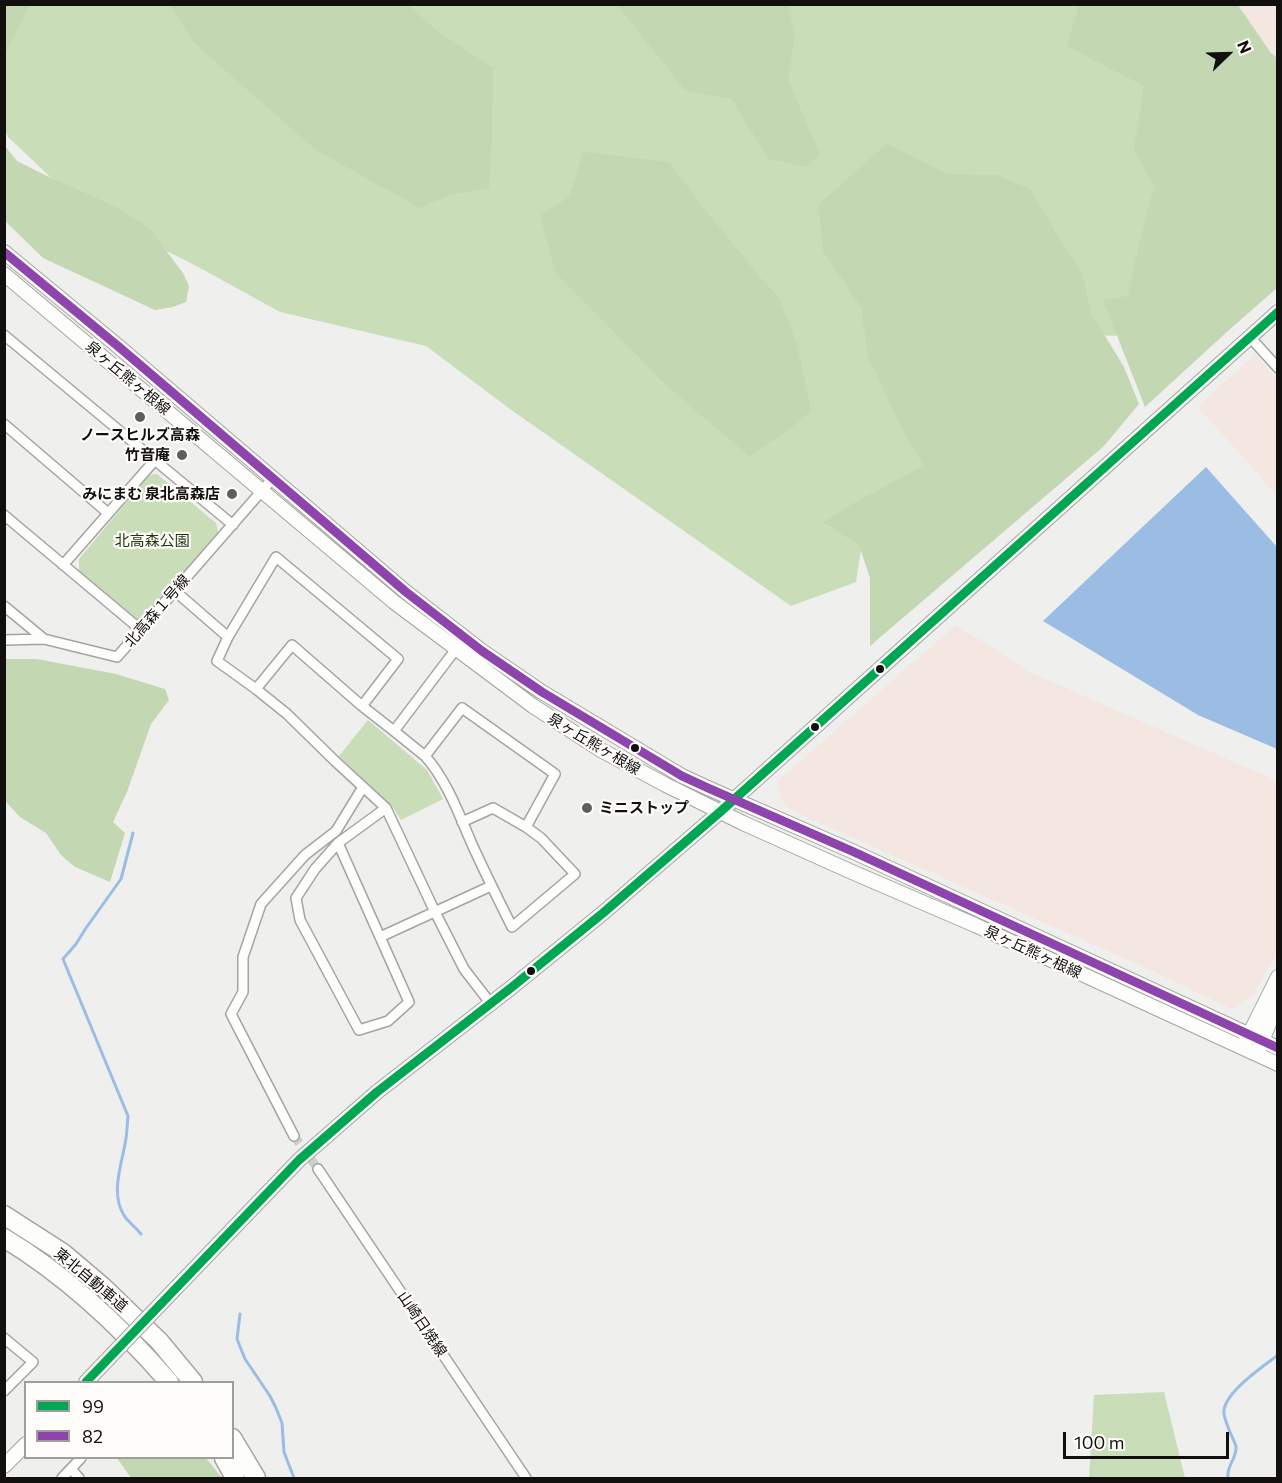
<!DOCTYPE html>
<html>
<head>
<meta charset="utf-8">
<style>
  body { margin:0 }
  #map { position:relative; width:1282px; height:1483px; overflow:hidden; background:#efefed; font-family:Commissioner,sans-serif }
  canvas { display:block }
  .frame { position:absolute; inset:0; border:6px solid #11100f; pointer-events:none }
  .legend { position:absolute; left:24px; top:1381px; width:210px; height:78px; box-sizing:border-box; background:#fefdf9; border:2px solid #9f9e9b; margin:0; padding:8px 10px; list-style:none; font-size:18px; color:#11100f }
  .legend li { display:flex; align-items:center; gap:12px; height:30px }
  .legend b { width:30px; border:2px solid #9f9e9b }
  .north { position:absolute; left:1198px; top:24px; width:60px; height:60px; -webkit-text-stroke:4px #fefdf9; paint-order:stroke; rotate:67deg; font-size:16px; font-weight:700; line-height:24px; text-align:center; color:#11100f }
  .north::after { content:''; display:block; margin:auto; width:21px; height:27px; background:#11100f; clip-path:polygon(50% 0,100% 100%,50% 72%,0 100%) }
  .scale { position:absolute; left:1063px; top:1432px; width:166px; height:27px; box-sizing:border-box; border:3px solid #11100f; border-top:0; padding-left:8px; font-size:18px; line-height:21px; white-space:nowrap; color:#11100f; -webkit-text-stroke:4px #fefdf9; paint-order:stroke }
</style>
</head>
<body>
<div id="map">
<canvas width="1282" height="1483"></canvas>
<div class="frame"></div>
<ul class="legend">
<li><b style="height:8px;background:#00a651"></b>99</li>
<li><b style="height:8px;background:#8e44ad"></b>82</li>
</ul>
<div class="north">N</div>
<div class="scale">100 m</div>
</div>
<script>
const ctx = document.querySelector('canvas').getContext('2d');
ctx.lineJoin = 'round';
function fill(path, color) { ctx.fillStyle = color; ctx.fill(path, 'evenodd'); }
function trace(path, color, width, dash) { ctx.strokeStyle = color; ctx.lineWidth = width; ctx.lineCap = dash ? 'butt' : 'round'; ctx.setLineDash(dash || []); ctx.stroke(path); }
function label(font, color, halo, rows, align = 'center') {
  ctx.font = font + ' Commissioner,"Noto Sans JP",sans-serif'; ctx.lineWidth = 4.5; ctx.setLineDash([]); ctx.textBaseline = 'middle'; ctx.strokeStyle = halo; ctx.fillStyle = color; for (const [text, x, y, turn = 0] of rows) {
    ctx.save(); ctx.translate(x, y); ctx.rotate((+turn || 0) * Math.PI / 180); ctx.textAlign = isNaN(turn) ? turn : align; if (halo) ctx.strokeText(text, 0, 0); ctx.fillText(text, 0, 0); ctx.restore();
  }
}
fill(new Path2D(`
  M 1238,5 L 1277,5 L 1277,58 L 1271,53 Z
  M 1255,354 L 1277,380 L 1277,495 L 1198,407 Z
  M 956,625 L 1034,674 L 1277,781 L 1277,953 L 1253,995 L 1232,1009 L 1140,965 L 808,818 L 784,805 L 777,781 Z`), '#f4e6e1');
fill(new Path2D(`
  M 4,5 L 1087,5 L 1154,80 L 1167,182 L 1129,336 L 1080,335 L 865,523 L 856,582 L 791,606 L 510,409 L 426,346 L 280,312 L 202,269 L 83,208 L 8,137 L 4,127 Z
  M 157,474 L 216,523 L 218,532 L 145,620 L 136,621 L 79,573 L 79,559 L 149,475 Z
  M 368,720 L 427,770 L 443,799 L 401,820 L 392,806 L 339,756 Z
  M 1164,1392 L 1185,1478 L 1089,1478 L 1094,1395 Z`), '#c9ddb9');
fill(new Path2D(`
  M 5,4 L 30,5 L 5,54 L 4,5 Z
  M 170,5 L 409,5 L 437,31 L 493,68 L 492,136 L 489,188 L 450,195 L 420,208 L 316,150 L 194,43 Z
  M 617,5 L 788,5 L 795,35 L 788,80 L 820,155 L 805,167 L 769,159 L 731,99 L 685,90 Z
  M 1077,5 L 1238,5 L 1271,53 L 1277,58 L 1277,288 L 1229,330 L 1145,407 L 1103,300 L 1128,296 L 1139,244 L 1154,185 L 1134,150 L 1144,86 L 1067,46 L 1078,7 Z
  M 887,144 L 947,174 L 997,175 L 1030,189 L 1056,233 L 1082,272 L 1091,313 L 1124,367 L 1139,404 L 1104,446 L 870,646 L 870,578 L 859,545 L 823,522 L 859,500 L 924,466 L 904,433 L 868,356 L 861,307 L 823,251 L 818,205 Z
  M 5,146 L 17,161 L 55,180 L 115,206 L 149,228 L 183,273 L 189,286 L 186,302 L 173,307 L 155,310 L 43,258 L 5,221 Z
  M 583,152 L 669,162 L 702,206 L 758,275 L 779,298 L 797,344 L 811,411 L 783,434 L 749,456 L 667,386 L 556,273 L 540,216 L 570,196 Z
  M 5,659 L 37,659 L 116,674 L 165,689 L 169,700 L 151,724 L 127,792 L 113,822 L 125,833 L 110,882 L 75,867 L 61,855 L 46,833 L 20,817 L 5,801 Z
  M 117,1458 L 206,1458 L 222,1478 L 131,1478 Z`), '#c3d7b3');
fill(new Path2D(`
  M 1206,467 L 1277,547 L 1277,749 L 1198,715 L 1043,621 Z`), '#9cbde3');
trace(new Path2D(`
  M 133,833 L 121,879 L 86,928 L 76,944 L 63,959 L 128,1116 C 127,1126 127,1135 125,1144 C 121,1167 110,1195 125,1217 C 130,1223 136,1228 141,1234
  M 240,1314 L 237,1339 L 245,1359 L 270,1396 L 276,1408 L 282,1423 L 284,1452 L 294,1478
  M 1228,1478 C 1226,1465 1237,1460 1236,1446 C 1232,1436 1226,1425 1224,1414 C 1221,1395 1263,1366 1278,1355`), '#9cbde3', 3);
trace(new Path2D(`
  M 294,1136 L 318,1169`), '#cececc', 9, [9, 4.5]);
const street = new Path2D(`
  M 4,335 L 233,525
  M 1249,336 L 1278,368
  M 4,424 L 108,513
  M 4,515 L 141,630
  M 63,565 L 155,460
  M 175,591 L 228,637 L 217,661 L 256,689 L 287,714 L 335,761 L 386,808 L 338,843 L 315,869 L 296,898 L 300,920 L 359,1030 L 388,1021 L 409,1002 L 380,937 L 491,886
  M 4,606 L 44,639
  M 228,637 L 276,557 L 398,659 L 362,706
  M 4,640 L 44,639 L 117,657 L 273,478
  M 256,689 L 292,645 L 362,706 L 394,731 L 456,649
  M 394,731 L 425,756
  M 386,808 L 435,912 L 464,969 L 491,1004
  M 462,822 L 493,808 L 526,827 L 541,838 L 575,874 L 512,927 C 498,899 484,871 471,842 C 459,814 446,779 425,756 L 462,708 L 555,774 L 526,827
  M 338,843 L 380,937
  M 294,1136 L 231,1014 L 243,992 L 243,957 L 261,904 L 305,855 L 336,831 L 363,787
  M 318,1169 L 526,1478
  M 4,1338 L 33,1362 L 4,1391
  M 71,1469 L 79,1478
  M 62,1478 L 81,1458`);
const secondary = new Path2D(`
  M 4,252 L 119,347 L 406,592 L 482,651 L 542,692 L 682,776 L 708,788 L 854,852 L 1278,1048
  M 4,274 L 394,602 L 533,706 L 601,750 L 666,785 L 743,823 L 852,872 L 975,925 L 1278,1064
  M 1246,1041 L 1278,977
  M 1259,1048 L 1278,1002
  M 174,1290 L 299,1160 L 377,1092 L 512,987 L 603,913 L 720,812 L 1278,312
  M 86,1382 L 108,1359
  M 4,1466 L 26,1444`);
const highway = new Path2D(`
  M 4,1215 L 63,1253 L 102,1286 L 159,1341 L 193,1382
  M 4,1238 C 67,1276 121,1327 169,1382
  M 232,1438 L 256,1478
  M 224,1458 L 235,1478`);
trace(street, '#a5a4a3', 12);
trace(secondary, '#a5a4a3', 16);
trace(highway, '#a5a4a3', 21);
trace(street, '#fdfdfc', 9);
trace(secondary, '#fdfdfc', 14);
trace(highway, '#fdfdfc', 18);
const secondaryBridge = new Path2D(`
  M 108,1359 L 174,1290`);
trace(secondaryBridge, '#a5a4a3', 16, []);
trace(secondaryBridge, '#fdfdfc', 14);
trace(new Path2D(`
  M 86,1382 L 299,1160 L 377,1092 L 512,987 L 603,913 L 720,812 L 1278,312`), '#00a651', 9);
trace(new Path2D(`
  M 4,252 L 119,347 L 406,592 L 482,651 L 542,692 L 682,776 L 708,788 L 854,852 L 1278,1048`), '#8e44ad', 9);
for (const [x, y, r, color] of [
  [140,417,6,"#5f5e5d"],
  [182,455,6,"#5f5e5d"],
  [232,494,6,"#5f5e5d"],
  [880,669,5,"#11100f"],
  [815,727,5,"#11100f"],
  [635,748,5,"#11100f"],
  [587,808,6,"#5f5e5d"],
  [531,971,5,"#11100f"]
]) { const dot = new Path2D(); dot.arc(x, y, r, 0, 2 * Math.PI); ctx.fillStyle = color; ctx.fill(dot); trace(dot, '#fefdf9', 2); }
label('15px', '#11100f', '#fefdf9', [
  ["泉ヶ丘熊ヶ根線",128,378,40],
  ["北高森１号線",157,611,-49],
  ["泉ヶ丘熊ヶ根線",594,744,31],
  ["泉ヶ丘熊ヶ根線",1033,952,25],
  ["東北自動車道",91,1280,40],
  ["山崎日焼線",422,1324,56]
]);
label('bold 15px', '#11100f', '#fefdf9', [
  ["ノースヒルズ高森",140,435,"center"],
  ["竹音庵",170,455],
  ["みにまむ 泉北高森店",220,494],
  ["ミニストップ",599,808,"left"]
], 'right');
label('15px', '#1e3608', '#fefdf9', [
  ["北高森公園",152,541]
]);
</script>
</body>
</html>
